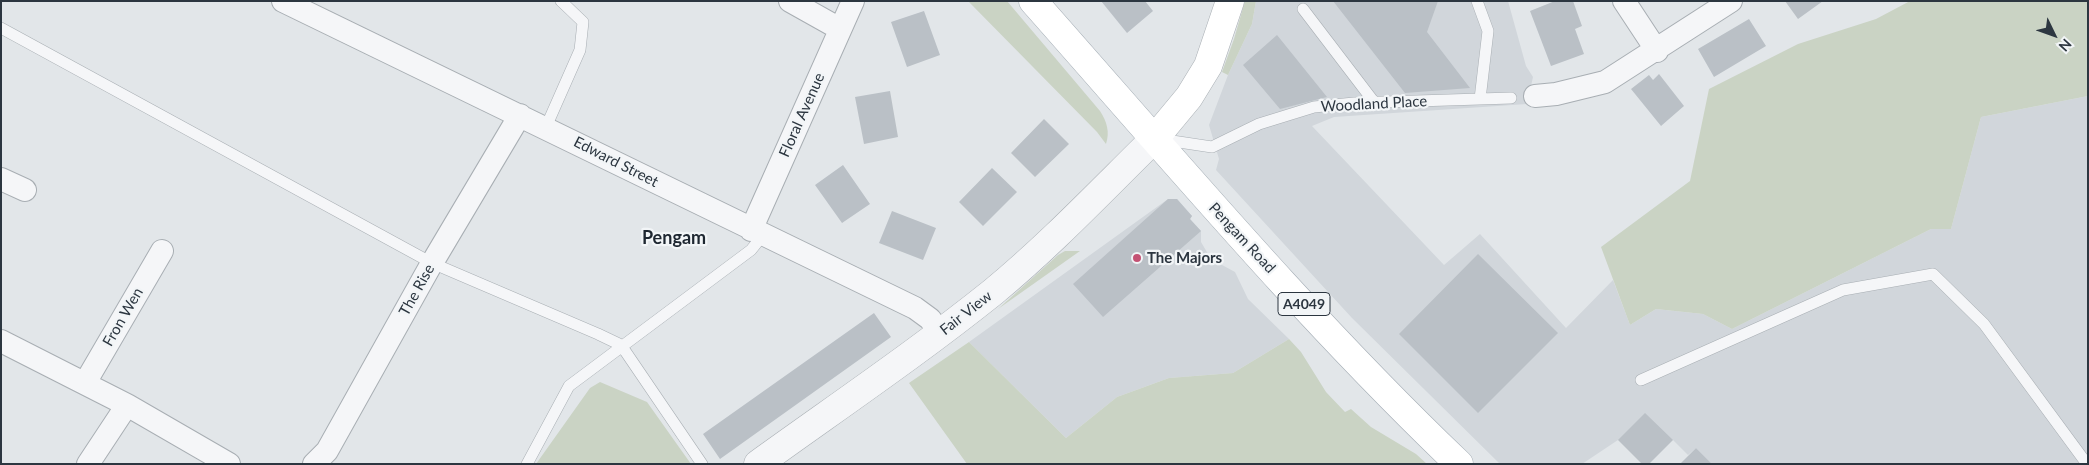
<!DOCTYPE html>
<html>
<head>
<meta charset="utf-8">
<style>
  body { margin:0 }
  #map { position:relative; width:2089px; height:465px; overflow:hidden; background:#e2e6e9; font-family:Lato,sans-serif }
  canvas { display:block }
  .frame { position:absolute; inset:0; border:2px solid #2c3640; pointer-events:none }
  .north { position:absolute; left:2029px; top:10px; width:50px; height:50px; -webkit-text-stroke:4px #f2f5f7; paint-order:stroke; rotate:132deg; font-size:14px; font-weight:700; line-height:20px; text-align:center; color:#2c3640 }
  .north::after { content:''; display:block; margin:auto; width:18px; height:22px; background:#2c3640; clip-path:polygon(50% 0,100% 100%,50% 72%,0 100%) }
</style>
</head>
<body>
<div id="map">
<canvas width="2089" height="465"></canvas>
<div class="frame"></div>
<div class="north">N</div>
</div>
<script>
const ctx = document.querySelector('canvas').getContext('2d');
ctx.lineJoin = 'round';
function fill(path, color) { ctx.fillStyle = color; ctx.fill(path, 'evenodd'); }
function trace(path, color, width, dash) { ctx.strokeStyle = color; ctx.lineWidth = width; ctx.lineCap = dash ? 'butt' : 'round'; ctx.setLineDash(dash || []); ctx.stroke(path); }
function label(font, color, halo, rows, align = 'center') {
  ctx.font = font + ' Lato,sans-serif'; ctx.lineWidth = 4.5; ctx.setLineDash([]); ctx.textBaseline = 'middle'; ctx.strokeStyle = halo; ctx.fillStyle = color; for (const [text, x, y, turn = 0] of rows) {
    ctx.save(); ctx.translate(x, y); ctx.rotate((+turn || 0) * Math.PI / 180); ctx.textAlign = isNaN(turn) ? turn : align; if (halo) ctx.strokeText(text, 0, 0); ctx.fillText(text, 0, 0); ctx.restore();
  }
}
fill(new Path2D(`
  M 1256,1 L 1508,1 L 1526,66 L 1533,77 L 1527,104 L 1334,117 L 1312,126 L 1444,265 L 1480,234 L 1566,328 L 1613,280 L 1630,325 L 1656,309 L 1703,314 L 1732,329 L 1931,229 L 1951,229 L 1981,117 L 2088,96 L 2088,464 L 1712,464 L 1696,448 L 1688,455 L 1673,440 L 1618,440 L 1582,464 L 1500,464 L 1352,318 L 1216,170 L 1219,159 L 1209,125 L 1228,75 L 1252,24 Z
  M 1168,199 L 1177,199 L 1192,216 L 1190,219 L 1201,231 L 1201,242 L 1211,259 L 1235,272 L 1248,299 L 1289,339 L 1233,373 L 1169,378 L 1117,397 L 1066,438 L 969,342 Z`), '#d1d6db');
fill(new Path2D(`
  M 968,1 L 1007,1 L 1100,111 C 1107,122 1110,132 1106,144 L 1097,132 Z
  M 1245,1 L 1256,1 L 1252,24 L 1228,75 L 1222,72 L 1234,39 Z
  M 1910,1 L 2088,1 L 2088,96 L 1981,117 L 1951,229 L 1931,229 L 1732,329 L 1703,314 L 1656,309 L 1630,325 L 1601,247 L 1690,181 L 1709,89 L 1798,44 L 1876,19 Z
  M 1065,251 L 1080,251 L 998,309 L 1058,255 Z
  M 1289,339 L 1301,352 L 1326,392 L 1345,412 L 1351,409 L 1371,427 L 1416,454 L 1427,464 L 967,464 L 909,383 L 969,342 L 1066,438 L 1117,397 L 1169,378 L 1233,373 Z
  M 600,382 L 647,402 L 691,464 L 536,464 L 590,388 Z`), '#cad3c4');
fill(new Path2D(`
  M 1101,1 L 1145,1 L 1153,11 L 1127,33 Z
  M 1333,1 L 1438,1 L 1427,32 L 1470,88 L 1405,93 Z
  M 1555,1 L 1573,1 L 1582,26 L 1575,29 L 1584,54 L 1551,66 L 1530,11 Z
  M 1785,1 L 1823,1 L 1798,19 Z
  M 924,11 L 940,55 L 907,67 L 891,22 Z
  M 1749,19 L 1766,46 L 1714,77 L 1698,49 Z
  M 1277,35 L 1327,97 L 1280,109 L 1243,65 Z
  M 1659,74 L 1684,106 L 1661,126 L 1631,89 L 1649,75 L 1653,80 Z
  M 890,91 L 898,137 L 864,144 L 855,97 Z
  M 1044,119 L 1069,144 L 1035,177 L 1011,153 Z
  M 843,165 L 870,204 L 842,223 L 815,185 Z
  M 992,168 L 1017,192 L 983,226 L 959,202 Z
  M 1168,199 L 1177,199 L 1192,216 L 1190,219 L 1201,231 L 1103,317 L 1073,284 Z
  M 892,211 L 936,228 L 923,260 L 879,243 Z
  M 1478,254 L 1558,333 L 1478,413 L 1399,334 Z
  M 874,313 L 891,337 L 720,459 L 703,434 Z
  M 1645,413 L 1673,440 L 1649,464 L 1642,464 L 1618,440 Z
  M 1696,448 L 1712,464 L 1680,464 Z`), '#bac0c6');
const service = new Path2D(`
  M 1477,1 L 1488,31 L 1480,99
  M 1303,9 L 1374,102
  M 1,28 L 432,263 L 598,334 L 621,345 L 702,464
  M 546,127 L 580,50 L 583,22 L 561,1
  M 1159,139 L 1212,147 L 1259,124 L 1314,107 L 1354,103 L 1511,98
  M 1641,380 L 1843,290 L 1933,274 L 1984,324 L 2087,464
  M 527,464 L 569,386 L 751,250 L 763,235`);
const minor = new Path2D(`
  M 283,1 L 915,308 L 930,319 L 940,333
  M 790,1 L 840,29
  M 1624,1 L 1657,51
  M 1535,96 L 1556,94 L 1605,82 L 1731,1
  M 1,179 L 25,190
  M 751,230 L 853,1
  M 1,341 L 127,405 L 229,464
  M 85,383 L 162,251
  M 88,464 L 127,405
  M 314,464 L 327,451 L 432,263 L 520,115`);
const tertiary = new Path2D(`
  M 758,464 C 837,407 917,353 993,292 C 1050,245 1102,190 1155,138`);
const secondary = new Path2D(`
  M 1155,138 L 1189,97 L 1208,66 L 1230,1`);
const primary = new Path2D(`
  M 1033,1 C 1172,158 1307,319 1459,464`);
trace(service, '#a8aeb3', 12);
trace(minor, '#a8aeb3', 24);
trace(tertiary, '#a8aeb3', 29);
trace(secondary, '#a8aeb3', 29);
trace(primary, '#a3acb4', 29);
trace(service, '#f5f6f8', 11);
trace(minor, '#f5f6f8', 22);
trace(tertiary, '#f5f6f8', 28);
trace(secondary, '#fff', 28);
trace(primary, '#fff', 28);
for (const [x, y, r, color] of [
  [1137,258,5,"#c45274"]
]) { const dot = new Path2D(); dot.arc(x, y, r, 0, 2 * Math.PI); ctx.fillStyle = color; ctx.fill(dot); trace(dot, '#f2f5f7', 2); }
for (const [x, y, w] of [
  [1304,304,52]
]) { const box = new Path2D(); box.roundRect(x - w / 2, y - 11.5, w, 23, 4); ctx.fillStyle = '#f2f5f7'; ctx.fill(box); trace(box, '#2c3640', 1); }
label('bold 14px', '#2c3640', null, [
  ["A4049",1304,304]
]);
label('15px', '#2c3640', '#f2f5f7', [
  ["Woodland Place",1374,104,-3],
  ["Floral Avenue",802,115,-66],
  ["Edward Street",616,162,27],
  ["Pengam Road",1242,238,47],
  ["The Rise",417,290,-61],
  ["Fair View",966,313,-38],
  ["Fron Wen",123,317,-60]
]);
label('bold 15px', '#2c3640', '#f2f5f7', [
  ["The Majors",1147,258]
], 'left');
label('bold 18px', '#1e2731', '#f2f5f7', [
  ["Pengam",674,238]
]);
</script>
</body>
</html>
